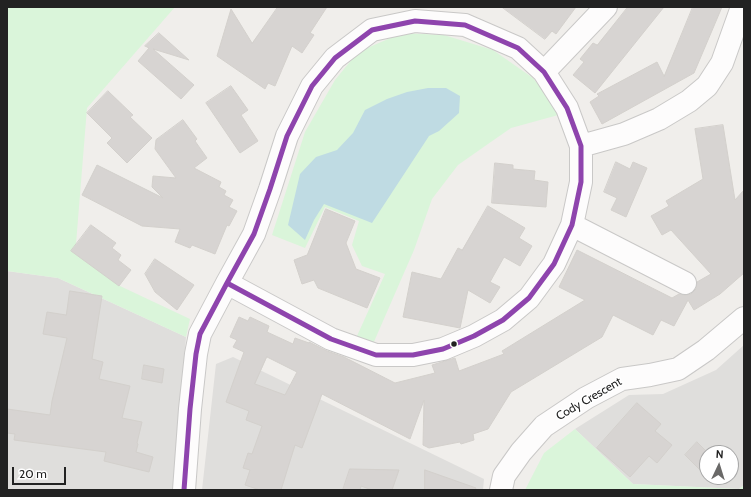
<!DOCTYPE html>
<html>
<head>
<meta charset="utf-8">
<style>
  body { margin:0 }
  #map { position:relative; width:751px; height:497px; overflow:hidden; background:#f0eeeb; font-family:Cabin,sans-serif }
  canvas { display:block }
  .frame { position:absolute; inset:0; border:8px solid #222; pointer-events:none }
  .north { position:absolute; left:699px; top:445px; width:40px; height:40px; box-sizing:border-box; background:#fff; border:1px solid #a7a7a7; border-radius:50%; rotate:4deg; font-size:11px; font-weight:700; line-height:16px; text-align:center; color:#222 }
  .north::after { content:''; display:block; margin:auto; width:14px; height:18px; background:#6a6968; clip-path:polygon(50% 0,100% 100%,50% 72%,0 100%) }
  .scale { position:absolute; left:12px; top:467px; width:54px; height:18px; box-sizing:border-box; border:2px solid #222; border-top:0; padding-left:5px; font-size:12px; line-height:14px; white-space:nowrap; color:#222; -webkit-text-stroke:3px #fff; paint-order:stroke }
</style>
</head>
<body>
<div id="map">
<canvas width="751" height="497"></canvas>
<div class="frame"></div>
<div class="north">N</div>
<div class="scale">20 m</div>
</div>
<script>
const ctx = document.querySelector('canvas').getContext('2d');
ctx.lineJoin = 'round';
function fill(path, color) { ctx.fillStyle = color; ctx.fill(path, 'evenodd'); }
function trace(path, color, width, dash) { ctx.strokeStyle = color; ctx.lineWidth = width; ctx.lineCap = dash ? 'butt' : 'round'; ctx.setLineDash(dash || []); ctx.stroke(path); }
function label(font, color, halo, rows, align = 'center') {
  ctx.font = font + ' Cabin,sans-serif'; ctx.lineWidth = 3; ctx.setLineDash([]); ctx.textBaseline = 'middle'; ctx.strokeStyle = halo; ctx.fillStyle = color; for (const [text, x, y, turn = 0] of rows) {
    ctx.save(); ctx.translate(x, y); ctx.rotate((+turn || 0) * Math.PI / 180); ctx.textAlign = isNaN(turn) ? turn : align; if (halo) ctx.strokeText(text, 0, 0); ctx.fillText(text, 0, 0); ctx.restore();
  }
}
fill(new Path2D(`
  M 7,271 L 58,278 L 186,337 L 174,485 L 173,490 L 7,490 Z
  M 744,345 L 744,485 L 739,489 L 633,484 L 575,429 L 629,395 L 663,394 L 716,370 ZM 707,453 L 731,453 L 731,477 L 707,477 Z
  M 233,357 L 484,479 L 483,490 L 202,490 L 216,364 Z`), '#dfdedc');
fill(new Path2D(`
  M 7,7 L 175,7 L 87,108 L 76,244 L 120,286 L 190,319 L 186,337 L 58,278 L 7,271 Z
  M 402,33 L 444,35 L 493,50 L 533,78 L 562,114 L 511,128 L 488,144 L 458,165 L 432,199 L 414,250 L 373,344 L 357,336 L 385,274 L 362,266 L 352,245 L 359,221 L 325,207 L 305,248 L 272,235 L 305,132 L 335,80 L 358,52 Z
  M 575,429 L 633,484 L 739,489 L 744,485 L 744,490 L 525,490 L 544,453 Z`), '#daf5da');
fill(new Path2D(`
  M 428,88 L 446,88 L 460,96 L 459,113 L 439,131 L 429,136 L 372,223 L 324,204 L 314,220 L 305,240 L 288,225 L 300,174 L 316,157 L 337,150 L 353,133 L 365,110 L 387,99 L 407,92 Z`), '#bfdbe3');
const building = new Path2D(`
  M 278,7 L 327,7 L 310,33 L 314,35 L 302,53 L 292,46 L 275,86 L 268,83 L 265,89 L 217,56 L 231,9 L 252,43 Z
  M 502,7 L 576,7 L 556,34 L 552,31 L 545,39 Z
  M 628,7 L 664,7 L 595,93 L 573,75 L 584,62 L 580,59 L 593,43 L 597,45 Z
  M 693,7 L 722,7 L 694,73 L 602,124 L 590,102 L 599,96 L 597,94 L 657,62 L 664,76 Z
  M 159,33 L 189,60 L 153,49 L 194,85 L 181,99 L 138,61 L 149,48 L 145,46 Z
  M 231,86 L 248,110 L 241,115 L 258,141 L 240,153 L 206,103 Z
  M 108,91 L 133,115 L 130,117 L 152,138 L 127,163 L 107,143 L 112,138 L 87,113 Z
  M 183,120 L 197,139 L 195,141 L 207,158 L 194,168 L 221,182 L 219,187 L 226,191 L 224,195 L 233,200 L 229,207 L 237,211 L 229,226 L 227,225 L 215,254 L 192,245 L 190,248 L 175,242 L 180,229 L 142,226 L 82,195 L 97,165 L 163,198 L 152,187 L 153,176 L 176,178 L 155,149 L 156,140 Z
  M 723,125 L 735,200 L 744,190 L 744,273 L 720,294 L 694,310 L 688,300 L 674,326 L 661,320 L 653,335 L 613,315 L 602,337 L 511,392 L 488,429 L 473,434 L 474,440 L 461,444 L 460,442 L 429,448 L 423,445 L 424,400 L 410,439 L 322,394 L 302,448 L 295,445 L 281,490 L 260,490 L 245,485 L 250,470 L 243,468 L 248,453 L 252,454 L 262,426 L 246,420 L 249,411 L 226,402 L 244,352 L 233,347 L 237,340 L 230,337 L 239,317 L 248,321 L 250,317 L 269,326 L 267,332 L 293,344 L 295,338 L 309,343 L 309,342 L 327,351 L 344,357 L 395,383 L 435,373 L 432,365 L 455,358 L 459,371 L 504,354 L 502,351 L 585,300 L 559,287 L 577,250 L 672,298 L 679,294 L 685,295 L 691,294 L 696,289 L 697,282 L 711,274 L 671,230 L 662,235 L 651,216 L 669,206 L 666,201 L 703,179 L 695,129 ZM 267,357 L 297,372 L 285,395 L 255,384 Z
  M 616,162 L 630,169 L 633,162 L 647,168 L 626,217 L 611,210 L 617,198 L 604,192 Z
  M 495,163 L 513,165 L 513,169 L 535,171 L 534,180 L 548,182 L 546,207 L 492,203 Z
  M 488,206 L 525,228 L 519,238 L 532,246 L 520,266 L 504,257 L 490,282 L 500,287 L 490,303 L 468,290 L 460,328 L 403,317 L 412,272 L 441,279 L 458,248 L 462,250 Z
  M 326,209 L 355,221 L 346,243 L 356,269 L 380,278 L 367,308 L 318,288 L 314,280 L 302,284 L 294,260 L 307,255 Z
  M 91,225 L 116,243 L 112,248 L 121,255 L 118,260 L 131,270 L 119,286 L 71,251 Z
  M 155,259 L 194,285 L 177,310 L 155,292 L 145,274 Z
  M 70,291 L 102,296 L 92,359 L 103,362 L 99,379 L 130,386 L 122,418 L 142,422 L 137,443 L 138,444 L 136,452 L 153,457 L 149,472 L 104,461 L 106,452 L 14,440 L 15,434 L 7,433 L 7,409 L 50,415 L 52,401 L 67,338 L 43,334 L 47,312 L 66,315 Z
  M 144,365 L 164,369 L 162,383 L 142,379 Z
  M 637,403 L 661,424 L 655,431 L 672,445 L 657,463 L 649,456 L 630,477 L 597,448 Z
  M 697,442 L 708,453 L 707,453 L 707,477 L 685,455 Z
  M 350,469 L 399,470 L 392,490 L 372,490 L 361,486 L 360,490 L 343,490 Z
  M 425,470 L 476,488 L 475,490 L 425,490 Z`);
fill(building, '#d7d4d2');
trace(building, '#d3d0cc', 1);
const minor = new Path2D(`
  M 544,72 L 606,7
  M 581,146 L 624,134 L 659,119 L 689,101 L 707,86 L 722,63 L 742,7
  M 572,225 L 685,283
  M 184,490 L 190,409 L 196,354 L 200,334 L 227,283 L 254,234 L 270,189 L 287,136 L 312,86 L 335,58 L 372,30 L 415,21 L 465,25 L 518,48 L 544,72 L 567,108 L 581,146 L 581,182 L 572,225 L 554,264 L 529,298 L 503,320 L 474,336 L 443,349 L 413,355 L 376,355 L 331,339 L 227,283
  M 501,490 L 504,476 L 521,452 L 544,426 L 586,398 L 622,379 L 650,375 L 678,369 L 706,350 L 744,318`);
trace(minor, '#c9c8c7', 24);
trace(minor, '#fdfcfc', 22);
trace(new Path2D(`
  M 415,21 L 465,25 L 518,48 L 544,72 L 567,108 L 581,146 L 581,182 L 572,225 L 554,264 L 529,298 L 503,320 L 474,336 L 443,349 L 413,355 L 376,355 L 331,339 L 227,283 L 254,234 L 270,189 L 287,136 L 312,86 L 335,58 L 372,30 Z
  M 184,490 L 190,409 L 196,354 L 200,334 L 227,283`), '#8e44ad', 5);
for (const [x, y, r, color] of [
  [454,344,3.5,"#222"]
]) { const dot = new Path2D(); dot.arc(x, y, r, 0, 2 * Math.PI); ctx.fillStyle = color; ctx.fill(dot); trace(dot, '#fff', 1.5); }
label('12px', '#222', '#fff', [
  ["Cody Crescent",589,399,-30]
]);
</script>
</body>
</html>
